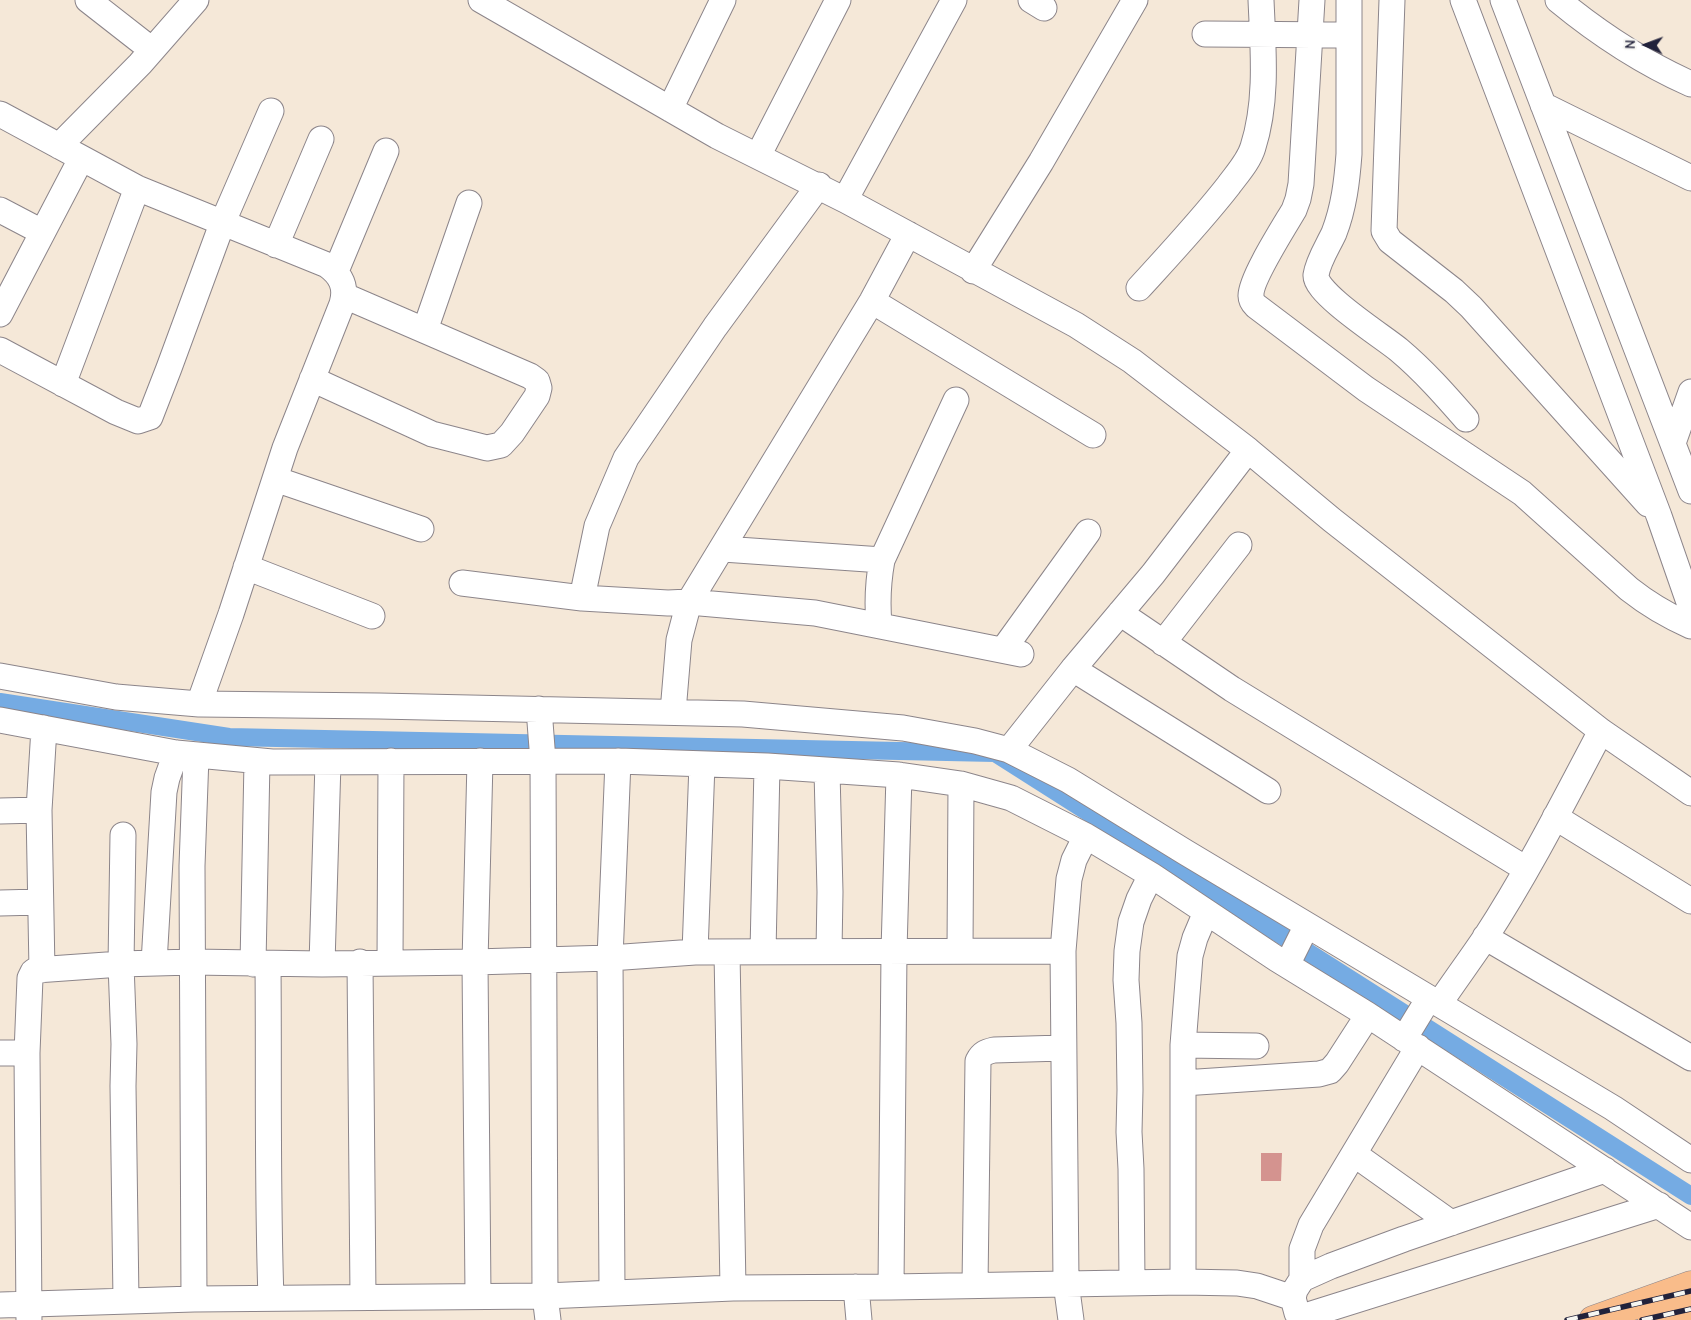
<!DOCTYPE html>
<html>
<head>
<meta charset="utf-8">
<style>
  body { margin:0 }
  #map { position:relative; width:1691px; height:1320px; overflow:hidden; background:#f5e8d8; font-family:"Comic Neue",sans-serif }
  canvas { display:block }
  .north { position:absolute; left:1621px; top:20px; width:50px; height:50px; -webkit-text-stroke:4px #f6f6f2; paint-order:stroke; rotate:272deg; font-size:14px; font-weight:700; line-height:20px; text-align:center; color:#22223b }
  .north::after { content:''; display:block; margin:auto; width:18px; height:22px; background:#22223b; clip-path:polygon(50% 0,100% 100%,50% 72%,0 100%) }
</style>
</head>
<body>
<div id="map">
<canvas width="1691" height="1320"></canvas>
<div class="north">N</div>
</div>
<script>
const ctx = document.querySelector('canvas').getContext('2d');
ctx.lineJoin = 'round';
function trace(path, color, width, dash) { ctx.strokeStyle = color; ctx.lineWidth = width; ctx.lineCap = dash ? 'butt' : 'round'; ctx.setLineDash(dash || []); ctx.stroke(path); }
function fill(path, color) { ctx.fillStyle = color; ctx.fill(path, 'evenodd'); }
trace(new Path2D(`
  M 0,702 L 229,737 L 995,753 L 1691,1196`), '#75abe3', 18);
fill(new Path2D(`
  M 1261,1153 L 1282,1153 L 1281,1181 L 1261,1181 Z`), '#d4938f');
const minor = new Path2D(`
  M 88,0 L 152,50
  M 481,0 L 717,136 L 845,200 L 1076,325 L 1132,361 L 1248,450 L 1332,520 L 1601,731 L 1691,793
  M 1031,0 L 1044,8
  M 1312,0 L 1301,184 L 1298,199 L 1294,210 C 1284,227 1250,280 1251,296 C 1251,300 1253,303 1256,306 L 1366,389 L 1522,493 L 1629,589 C 1648,604 1668,616 1691,626
  M 1349,0 L 1349,154 C 1347,181 1344,207 1334,233 C 1328,246 1318,261 1316,275 C 1314,293 1385,338 1399,350 C 1424,371 1445,395 1466,419
  M 1392,0 L 1384,231 L 1390,241 L 1454,291 L 1471,307 L 1648,504
  M 1463,0 L 1659,516 L 1691,608
  M 1503,0 L 1691,491
  M 1558,0 C 1598,33 1644,63 1691,84
  M 1205,34 L 1349,35
  M 1543,105 L 1691,178
  M 670,109 L 723,0
  M 0,114 L 137,188 L 327,265 C 341,275 347,287 342,304 L 285,448 L 231,614 L 199,704
  M 59,146 L 140,64 L 196,0
  M 758,156 L 838,0
  M 845,200 L 954,0
  M 0,210 L 42,232
  M 276,245 L 321,139
  M 336,271 L 386,151
  M 973,271 L 1041,162 L 1135,0
  M 1139,288 C 1170,254 1201,221 1229,185 C 1237,174 1249,161 1253,147 C 1268,100 1263,48 1261,0
  M 872,301 L 1093,435
  M 0,314 L 81,159
  M 425,330 L 469,203
  M 0,350 L 116,412 L 138,421 L 150,417 L 169,368 L 222,224 L 271,111
  M 312,379 L 432,434 L 487,448 L 501,445 L 512,433 L 537,396 L 539,388 L 537,381 L 530,376 L 345,296
  M 63,384 L 137,188
  M 1673,443 L 1691,392
  M 275,479 L 421,529
  M 723,549 L 882,560
  M 246,567 L 372,616
  M 462,583 L 582,598 L 668,603 L 689,602 L 815,613 L 1021,654
  M 582,598 L 597,526 L 626,458 L 715,327 L 819,185
  M 1120,613 L 1232,689 L 1526,869
  M 879,624 C 877,602 878,582 882,560 L 956,400
  M 1163,643 L 1239,545
  M 1003,650 L 1088,532
  M 1073,669 L 1268,791
  M 0,676 L 116,697 L 199,704 L 379,706 L 743,714 L 903,728 L 975,741 L 1009,750 L 1068,780 L 1185,852 L 1613,1108 L 1691,1160
  M 539,709 L 543,761 L 545,1296 L 548,1320
  M 673,712 L 679,640 L 689,602 L 872,301 L 908,234
  M 0,720 L 176,753 L 272,762 L 618,761 L 767,766 L 899,775 L 961,784 L 1011,798 L 1086,836 L 1151,875 L 1277,959 L 1368,1015 L 1691,1227
  M 1009,750 L 1073,669 L 1153,574 L 1248,450
  M 827,771 L 830,892 L 829,951
  M 0,811 L 39,810
  M 1555,817 L 1691,901
  M 123,835 L 121,964 L 124,1044 L 123,1086 L 126,1301
  M 0,903 L 40,902
  M 1485,937 L 1691,1058
  M 960,951 L 961,784
  M 695,952 L 702,764
  M 727,952 L 733,1288
  M 763,952 L 767,766
  M 360,962 L 363,1297
  M 390,962 L 391,761
  M 154,963 L 164,792 L 167,778 L 176,753
  M 253,964 L 257,761
  M 268,964 C 269,1075 267,1187 271,1298
  M 322,964 L 328,762
  M 1287,965 L 1307,925
  M 42,970 L 39,810 L 44,728
  M 1439,1004 C 1454,982 1470,960 1485,938 C 1528,872 1564,801 1601,731
  M 1404,1039 L 1429,998
  M 1183,1045 L 1256,1046
  M 0,1053 L 27,1053
  M 1183,1083 L 1319,1074 L 1330,1071 L 1337,1063 L 1368,1015
  M 1354,1154 L 1451,1223
  M 1302,1279 L 1302,1249 L 1311,1225 L 1418,1047
  M 1183,1282 L 1183,1045 L 1190,956 L 1195,938 L 1206,912
  M 1132,1283 L 1131,1169 L 1129,1132 L 1130,1090 L 1129,1023 L 1126,980 L 1127,951 L 1131,922 L 1139,899 L 1151,875
  M 975,1285 L 978,1061 C 982,1053 986,1052 994,1050 L 1063,1048
  M 856,1287 L 859,1320
  M 891,1287 L 894,951 L 899,775
  M 612,1292 L 610,958 L 618,761
  M 478,1295 L 475,962 L 480,761
  M 194,1299 L 192,866 L 196,756
  M 0,1305 L 194,1299 L 545,1296 L 733,1288 L 891,1287 L 1183,1282 L 1237,1283 L 1257,1286 L 1293,1298
  M 1297,1313 L 1293,1298 L 1295,1290 L 1302,1279 L 1331,1266 L 1404,1239 L 1605,1170
  M 1299,1318 L 1659,1205
  M 29,1320 L 27,1053 L 30,978 L 33,972 L 36,970 L 121,964 L 192,962 L 322,964 L 475,962 L 610,958 L 695,952 L 1063,951
  M 1071,1320 L 1066,1283 L 1063,951 L 1069,879 L 1074,860 L 1086,836`);
const highway = new Path2D(`
  M 1593,1320 L 1691,1285
  M 1652,1320 L 1691,1307`);
trace(minor, '#8c858a', 27);
trace(highway, '#8c858a', 29);
trace(minor, '#fff', 25);
trace(highway, '#f9bc8a', 28);
const rail = new Path2D(`
  M 1567,1320 L 1691,1291
  M 1642,1320 L 1691,1309`);
trace(rail, '#22223b', 5.5);
trace(rail, '#f6f6f2', 4, [11]);
</script>
</body>
</html>
